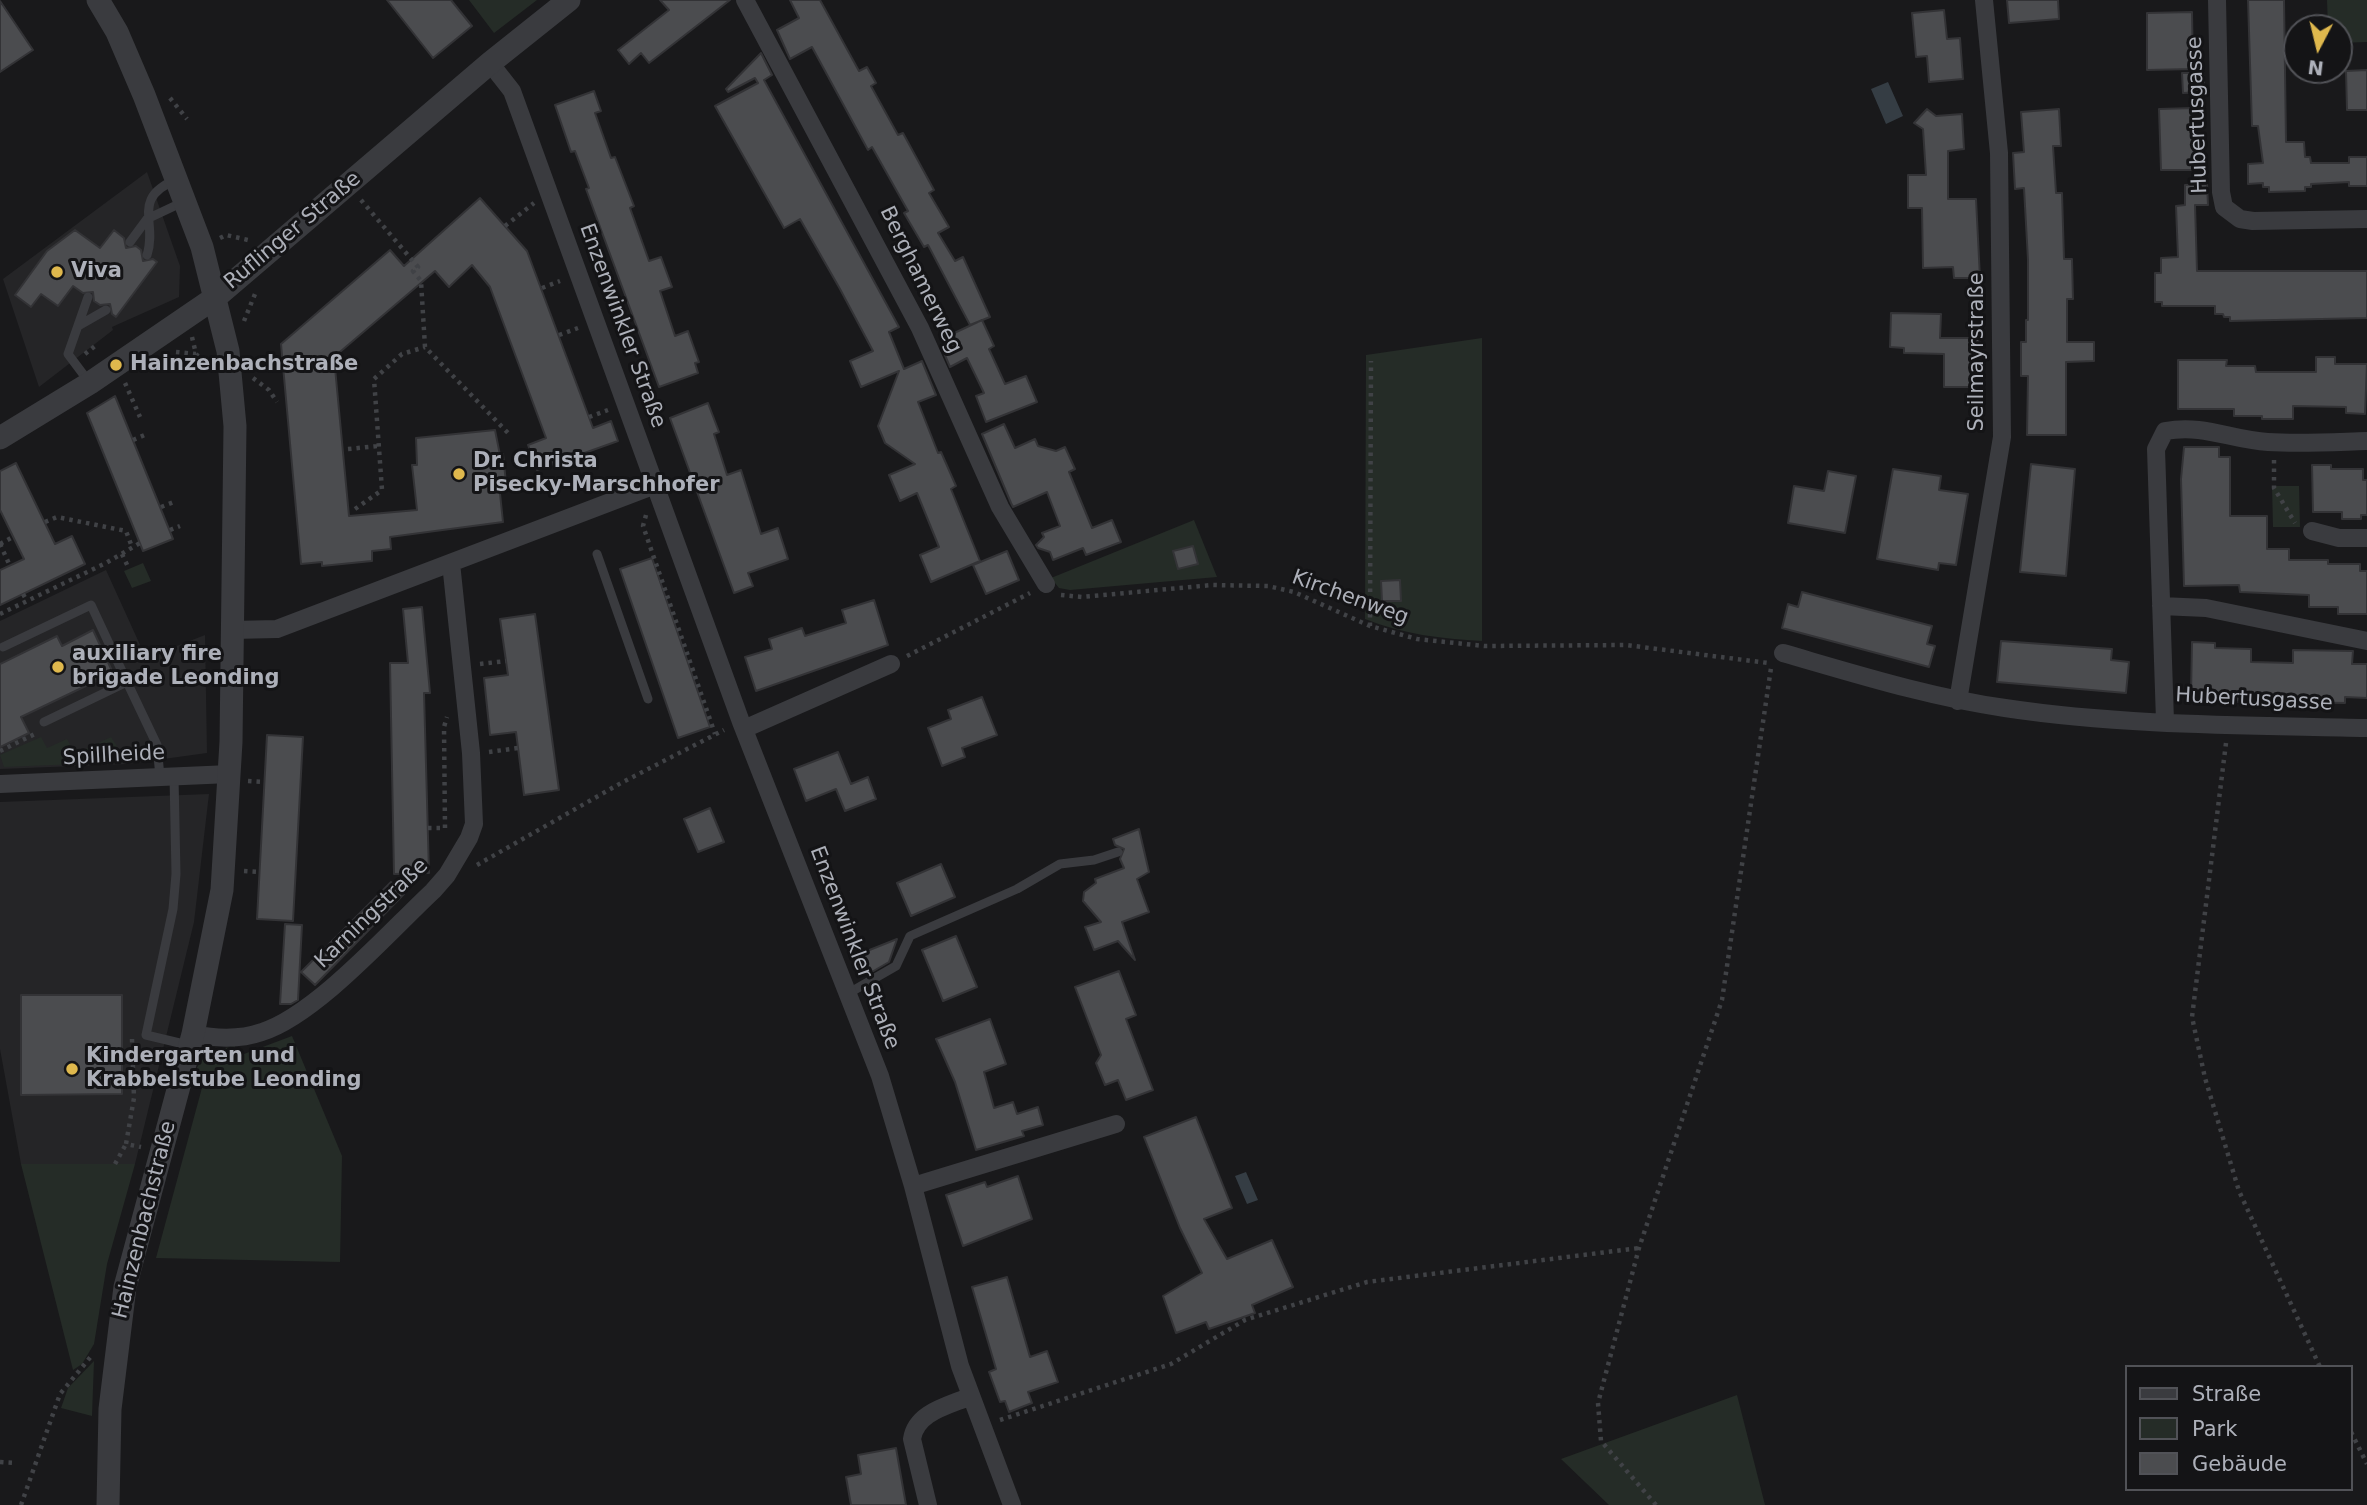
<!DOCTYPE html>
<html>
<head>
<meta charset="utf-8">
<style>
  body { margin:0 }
  #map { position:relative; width:2367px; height:1505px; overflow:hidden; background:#19191b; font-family:"DejaVu Sans",sans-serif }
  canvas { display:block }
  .legend { position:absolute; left:2125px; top:1365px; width:228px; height:126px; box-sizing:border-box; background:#141416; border:2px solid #515257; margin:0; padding:9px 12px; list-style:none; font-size:21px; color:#adb0b9 }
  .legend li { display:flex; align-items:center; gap:14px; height:35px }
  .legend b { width:35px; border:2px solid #515257 }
  .north { position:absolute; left:2283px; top:14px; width:70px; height:70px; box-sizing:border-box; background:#141416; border:2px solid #515257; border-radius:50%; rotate:187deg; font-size:19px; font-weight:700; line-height:28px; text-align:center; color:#adb0b9 }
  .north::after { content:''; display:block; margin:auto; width:24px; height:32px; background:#dfb84d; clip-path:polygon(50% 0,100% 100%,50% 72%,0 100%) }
</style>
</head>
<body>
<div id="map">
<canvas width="2367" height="1505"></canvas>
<ul class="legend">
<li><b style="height:9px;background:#3a3b3f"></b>Straße</li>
<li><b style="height:19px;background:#252c27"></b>Park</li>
<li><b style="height:19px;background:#4b4c4f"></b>Gebäude</li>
</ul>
<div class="north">N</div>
</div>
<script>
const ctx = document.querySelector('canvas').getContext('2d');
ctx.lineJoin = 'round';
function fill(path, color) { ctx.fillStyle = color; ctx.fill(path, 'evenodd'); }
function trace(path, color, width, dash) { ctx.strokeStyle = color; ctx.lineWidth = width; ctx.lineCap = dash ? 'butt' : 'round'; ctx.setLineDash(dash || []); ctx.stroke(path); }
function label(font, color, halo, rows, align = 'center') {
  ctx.font = font + ' "DejaVu Sans",sans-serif'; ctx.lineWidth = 6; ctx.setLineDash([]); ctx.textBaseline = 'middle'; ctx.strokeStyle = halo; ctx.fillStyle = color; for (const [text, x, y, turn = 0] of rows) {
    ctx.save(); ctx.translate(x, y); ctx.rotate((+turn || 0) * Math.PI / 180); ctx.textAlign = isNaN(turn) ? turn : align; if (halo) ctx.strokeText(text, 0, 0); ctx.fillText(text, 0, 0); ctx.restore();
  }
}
fill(new Path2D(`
  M 147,172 L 180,266 L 179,297 L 112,327 L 113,330 L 39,387 L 3,279 Z
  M 106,570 L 146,658 L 205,635 L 207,753 L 127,764 L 0,769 L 0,621 Z
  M 209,794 L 194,922 L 135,1164 L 21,1164 L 0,1049 L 0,802 Z`), '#252527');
fill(new Path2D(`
  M 469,0 L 537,0 L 494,33 Z
  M 2327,0 L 2367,0 L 2367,42 L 2339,43 L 2339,28 L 2328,28 Z
  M 1482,338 L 1482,641 C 1441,639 1403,634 1365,619 L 1366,355 Z
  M 2272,486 L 2299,486 L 2300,527 L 2273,527 Z
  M 1194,520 L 1217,577 L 1070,590 L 1059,588 L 1051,578 Z
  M 143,563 L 151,581 L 132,588 L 124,571 Z
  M 41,737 L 47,748 L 67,739 L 75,754 L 111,737 L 127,762 L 4,767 L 0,755 Z
  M 292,1036 L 342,1156 L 340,1262 L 156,1258 L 203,1084 L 191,1085 C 198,1057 208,1051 235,1046 L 234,1054 L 244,1054 Z
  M 21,1164 L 135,1164 L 107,1264 L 94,1344 L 82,1364 L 73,1370 Z
  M 94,1361 L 92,1416 L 61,1408 L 68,1388 Z
  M 1737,1395 L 1765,1505 L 1609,1505 L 1561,1459 Z`), '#252c27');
fill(new Path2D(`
  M 1888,82 L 1903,116 L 1886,124 L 1871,89 Z
  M 1246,1172 L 1258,1200 L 1247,1204 L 1235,1176 Z`), '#353d44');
const building = new Path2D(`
  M 387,0 L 451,0 L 472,26 L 433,58 Z
  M 660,0 L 730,0 L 649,63 L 641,53 L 629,64 L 618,50 L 669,10 Z
  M 790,0 L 820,0 L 859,71 L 867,67 L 876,83 L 871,86 L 898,135 L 903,133 L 934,190 L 929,193 L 949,227 L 938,233 L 955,261 L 963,257 L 990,317 L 970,325 L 928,245 L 924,247 L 904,213 L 908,211 L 872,147 L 868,150 L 812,47 L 790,59 L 777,30 L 799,18 Z
  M 2007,0 L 2058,0 L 2059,19 L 2009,23 Z
  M 2248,0 L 2284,0 L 2286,142 L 2304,142 L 2305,157 L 2310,157 L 2311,163 L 2349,163 L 2349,157 L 2367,157 L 2367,186 L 2349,186 L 2349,182 L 2311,184 L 2311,187 L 2305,187 L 2305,191 L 2269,192 L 2269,187 L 2263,187 L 2263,183 L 2248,184 L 2248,164 L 2263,163 L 2258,126 L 2252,126 Z
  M 0,1 L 33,50 L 0,72 Z
  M 1944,10 L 1947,39 L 1960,38 L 1963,79 L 1929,82 L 1927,56 L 1916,57 L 1912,13 Z
  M 2192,12 L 2193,69 L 2147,70 L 2147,13 Z
  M 761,53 L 772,75 L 764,80 L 899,327 L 889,332 L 904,369 L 922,361 L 936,395 L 918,402 L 938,453 L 941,452 L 956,486 L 951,489 L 980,561 L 931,582 L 920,555 L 939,547 L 917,493 L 900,501 L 889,475 L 915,464 L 885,443 L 878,426 L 899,371 L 861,387 L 850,361 L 873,351 L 840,289 L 800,219 L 784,228 L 715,106 L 758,83 L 755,78 L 728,92 L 726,89 Z
  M 2367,70 L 2367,110 L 2347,110 L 2346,71 Z
  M 2182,73 L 2204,73 L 2204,92 L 2183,93 Z
  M 594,91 L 601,111 L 595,113 L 611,158 L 615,157 L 634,206 L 630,208 L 649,261 L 661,257 L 672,287 L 660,291 L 675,336 L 688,331 L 699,362 L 695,363 L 698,373 L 659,387 L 586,189 L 589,188 L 575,151 L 571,152 L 555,105 Z
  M 2194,108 L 2196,170 L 2161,170 L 2159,109 Z
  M 1927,109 L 1936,116 L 1962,114 L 1964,149 L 1948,151 L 1948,199 L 1976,199 L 1980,278 L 1954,278 L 1953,267 L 1923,268 L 1922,208 L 1908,208 L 1908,175 L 1926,175 L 1923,129 L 1914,123 Z
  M 2059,109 L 2061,146 L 2053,146 L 2056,193 L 2062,193 L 2064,259 L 2072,259 L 2073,299 L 2067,299 L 2067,342 L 2094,342 L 2094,361 L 2066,362 L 2066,435 L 2027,435 L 2028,376 L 2021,376 L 2021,342 L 2026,342 L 2026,320 L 2028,320 L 2028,260 L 2024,188 L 2015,189 L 2013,153 L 2024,152 L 2021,112 Z
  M 2207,184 L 2208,205 L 2195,205 L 2197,271 L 2367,271 L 2367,318 L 2230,321 L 2230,317 L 2224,317 L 2223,314 L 2215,314 L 2215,306 L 2162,306 L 2162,302 L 2155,302 L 2155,273 L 2161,273 L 2161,258 L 2178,257 L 2176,206 L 2185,205 L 2185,185 Z
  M 480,198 L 527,251 L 593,428 L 611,421 L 618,441 L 537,470 L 528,445 L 546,438 L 490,287 L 472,265 L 449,287 L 435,271 L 334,357 L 349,516 L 417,510 L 412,465 L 417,465 L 416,438 L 495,430 L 500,455 L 503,454 L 506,483 L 499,484 L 503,522 L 390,537 L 391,549 L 372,551 L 372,561 L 322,566 L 322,562 L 301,564 L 281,344 L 390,250 L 404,266 Z
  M 75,230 L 100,248 L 114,230 L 124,238 L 126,248 L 136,246 L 141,250 L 143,261 L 153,259 L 157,262 L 116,317 L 112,314 L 110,304 L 100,305 L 94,301 L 93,292 L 83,293 L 73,286 L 58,306 L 41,294 L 31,307 L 15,295 L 47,251 Z
  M 1891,313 L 1941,314 L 1940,338 L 1980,338 L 1979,364 L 1971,363 L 1970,387 L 1944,387 L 1944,354 L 1904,353 L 1904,348 L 1890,347 Z
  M 982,320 L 994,346 L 989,349 L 1005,384 L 1026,376 L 1037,402 L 986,422 L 976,396 L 984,393 L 967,358 L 950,367 L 944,353 L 951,350 L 948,344 L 953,342 L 950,335 Z
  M 2316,357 L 2335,357 L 2335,364 L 2367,364 L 2365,414 L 2346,413 L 2346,407 L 2293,406 L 2293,419 L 2262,419 L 2262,416 L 2234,416 L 2234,409 L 2178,409 L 2178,360 L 2227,360 L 2226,366 L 2255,366 L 2256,372 L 2316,372 Z
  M 115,396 L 173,539 L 143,551 L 87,413 Z
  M 708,403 L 719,432 L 714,434 L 727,475 L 741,470 L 761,534 L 778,528 L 788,559 L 748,573 L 753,586 L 734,593 L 670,418 Z
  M 1004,424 L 1015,448 L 1035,439 L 1038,446 L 1056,451 L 1065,447 L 1075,469 L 1069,472 L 1092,528 L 1112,520 L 1121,542 L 1086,555 L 1083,548 L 1053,560 L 1050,552 L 1038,548 L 1036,545 L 1044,537 L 1042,533 L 1060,526 L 1047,492 L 1013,507 L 1011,503 L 982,434 Z
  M 2184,447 L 2219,447 L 2219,457 L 2230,457 L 2230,516 L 2267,516 L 2267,549 L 2289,549 L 2289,560 L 2328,560 L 2328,564 L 2360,564 L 2360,571 L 2367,571 L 2367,614 L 2338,614 L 2338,607 L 2309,607 L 2309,595 L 2240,592 L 2239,585 L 2184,586 L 2181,479 Z
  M 16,463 L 55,544 L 72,536 L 85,564 L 0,605 L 0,570 L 24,559 L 0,510 L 0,471 Z
  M 2031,464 L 2075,469 L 2066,576 L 2020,572 Z
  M 2312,465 L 2331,465 L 2331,469 L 2363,469 L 2363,480 L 2367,480 L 2367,515 L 2361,515 L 2361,519 L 2342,519 L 2342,512 L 2313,512 Z
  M 1893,469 L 1941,476 L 1939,490 L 1968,494 L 1956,565 L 1939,563 L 1938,570 L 1877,559 Z
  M 1828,471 L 1856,476 L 1845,533 L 1788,523 L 1794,486 L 1824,491 Z
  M 1193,546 L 1198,564 L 1178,569 L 1173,551 Z
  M 1007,551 L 1019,580 L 986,594 L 973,565 Z
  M 652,558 L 710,727 L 678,738 L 620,569 Z
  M 1400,580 L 1401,601 L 1382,601 L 1381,581 Z
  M 1802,592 L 1932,626 L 1927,644 L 1935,646 L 1929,667 L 1782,628 L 1788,604 L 1798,607 Z
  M 874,600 L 888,645 L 756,691 L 745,657 L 772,649 L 769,639 L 802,628 L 805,636 L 846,623 L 842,610 Z
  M 422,607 L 430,693 L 424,693 L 429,873 L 394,874 L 390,663 L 408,663 L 403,609 Z
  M 535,614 L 559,790 L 524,795 L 516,732 L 490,735 L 484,678 L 508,675 L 500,619 Z
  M 93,630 L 113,673 L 21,717 L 29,733 L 0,747 L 0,664 L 57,636 L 62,646 Z
  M 2001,641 L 2112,649 L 2111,660 L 2129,662 L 2126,693 L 1997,682 Z
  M 2192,642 L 2215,643 L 2215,648 L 2251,649 L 2251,662 L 2293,663 L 2293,650 L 2353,651 L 2352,664 L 2367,664 L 2367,698 L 2345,697 L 2345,703 L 2292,702 L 2292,697 L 2244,696 L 2243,702 L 2226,701 L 2226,695 L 2191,695 Z
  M 982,697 L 997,735 L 962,748 L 965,757 L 942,766 L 928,728 L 951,719 L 948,710 Z
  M 267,735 L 303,737 L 293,921 L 257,919 Z
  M 838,752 L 851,784 L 868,777 L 876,799 L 845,811 L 836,789 L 806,801 L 794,769 Z
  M 710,808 L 724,842 L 698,852 L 684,819 Z
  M 1139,829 L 1149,872 L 1137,879 L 1149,912 L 1122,922 L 1135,960 L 1118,941 L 1094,950 L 1085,927 L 1101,922 L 1083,901 L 1084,892 L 1096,883 L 1095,879 L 1124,868 L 1120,859 L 1124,849 L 1115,845 L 1113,839 Z
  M 941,864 L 955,897 L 911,916 L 897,883 Z
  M 391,882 L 404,894 L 315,985 L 301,972 Z
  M 285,924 L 302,925 L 298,1000 L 291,1004 L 280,1004 Z
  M 956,936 L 977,987 L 943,1001 L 922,950 Z
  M 897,939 L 889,962 L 870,973 L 862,953 Z
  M 1119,971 L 1136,1015 L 1126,1019 L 1153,1090 L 1126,1100 L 1118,1080 L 1105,1085 L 1096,1063 L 1101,1055 L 1075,987 Z
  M 21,995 L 122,995 L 122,1094 L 21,1095 Z
  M 990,1019 L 1006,1064 L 984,1072 L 994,1108 L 1013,1102 L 1017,1114 L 1038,1107 L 1043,1125 L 1022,1131 L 1024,1136 L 976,1150 L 955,1082 L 936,1039 Z
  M 1196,1117 L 1232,1208 L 1204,1219 L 1227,1259 L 1272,1240 L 1293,1287 L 1252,1305 L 1255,1313 L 1209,1329 L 1206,1322 L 1176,1333 L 1163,1296 L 1202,1273 L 1180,1228 L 1144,1137 Z
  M 1018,1176 L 1032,1219 L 963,1246 L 946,1195 L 985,1182 L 987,1187 Z
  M 1007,1277 L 1030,1357 L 1047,1351 L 1058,1382 L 1028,1392 L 1032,1403 L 1009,1412 L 1005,1401 L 1000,1402 L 989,1372 L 996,1369 L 972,1287 Z
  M 896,1448 L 906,1505 L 851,1505 L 846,1477 L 861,1474 L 858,1455 Z`);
fill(building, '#4b4c4f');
trace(building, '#333336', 2);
trace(new Path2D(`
  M 170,98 L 187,119
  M 361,200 L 418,267 L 413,271 L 421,281 L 425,347 L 509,434
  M 505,226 L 534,203
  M 220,238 L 226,235 L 248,240
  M 542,288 L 560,281
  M 244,321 L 255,294
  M 559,335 L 578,328
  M 192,337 L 196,354 L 206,365
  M 176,352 L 196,354
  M 85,354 L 95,346
  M 253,378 L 269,390 L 277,402
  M 125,383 L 140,417
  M 589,417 L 608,410
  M 133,440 L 147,434
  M 348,449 L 378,446
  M 2274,460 L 2274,488 L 2295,523
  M 161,507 L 174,502
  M 355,509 L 382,490 L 374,379 L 402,354 L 425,347
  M 646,515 L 643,526 L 715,734
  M 45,522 L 57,517 L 126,531 L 132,547
  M 170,530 L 180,526
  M 0,544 L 10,566
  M 0,544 L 13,537
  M 122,554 L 129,569
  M 23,594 L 27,601
  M 1061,595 L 1082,597 L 1212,585 L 1268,586 L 1294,592 L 1370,626 L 1417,639 L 1484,646 L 1626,645 L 1768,663
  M 0,614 L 106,563 L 140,543
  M 1370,626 L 1371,361
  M 907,656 L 1030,593
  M 480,664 L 506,661
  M 2226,743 L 2192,1017 L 2205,1078 L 2239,1191 L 2320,1367
  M 0,751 L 37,733
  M 489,752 L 518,748
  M 248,781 L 264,782
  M 428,828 L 445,828 L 444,727 L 447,717
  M 477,865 L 621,783 L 724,730
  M 244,871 L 260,872
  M 132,1039 L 134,1098 L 126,1144 L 141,1147
  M 115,1164 L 126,1144
  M 1000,1420 L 1171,1364 L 1245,1320 L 1367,1282 L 1639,1248
  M 2351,1432 L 2367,1464
  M 0,1462 L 16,1463
  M 21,1505 L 60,1394 L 93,1354
  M 1656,1505 L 1601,1441 L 1598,1403 L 1639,1248 L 1722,1000 L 1771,668`), '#404246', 4.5, [3.5, 5]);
trace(new Path2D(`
  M 130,242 L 147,219 L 183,202
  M 147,255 C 158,221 130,199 177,179
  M 88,297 L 68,354 L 89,382
  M 78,326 L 106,310
  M 597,554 L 648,699
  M 3,647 L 91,605 L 127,682 L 44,722
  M 127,682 L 157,745 L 160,777
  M 174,776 L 176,874 L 173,909 L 146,1035 L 188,1045
  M 849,993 L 896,966 L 910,936 L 1017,889 L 1060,864 L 1094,860 L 1118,852`), '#3a3b3f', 9);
trace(new Path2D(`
  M 745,0 L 920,328 L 1000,507 L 1046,584
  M 2217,0 L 2221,192 L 2224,207 L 2240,219 L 2253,221 L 2367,219
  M 490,63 L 512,91 L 741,722 L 880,1076 L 913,1186 L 960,1366 L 1012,1505
  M 2312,531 L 2339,538 L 2367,538
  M 2161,606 L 2206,608 L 2367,641
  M 232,630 L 277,629 L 655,485
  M 1783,653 C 1856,674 1929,697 2005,708 C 2124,726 2247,725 2367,728
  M 1958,701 L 2002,437 L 1999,153 L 1984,0
  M 2165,721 L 2156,449 L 2165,431 C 2205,424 2231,440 2268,442 C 2301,444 2334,442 2367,441
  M 744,729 L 891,664
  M 0,784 L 230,774
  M 193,1034 C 217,1039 239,1040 262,1032 C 316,1015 390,931 433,891 L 447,875 L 469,838 L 474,824 L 471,753 L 451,563
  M 913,1186 L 1116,1124
  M 928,1505 L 912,1439 C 916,1412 948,1406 971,1396`), '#3a3b3f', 18);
trace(new Path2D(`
  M 98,0 L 117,32 L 144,95 L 202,247 L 228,351 L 235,426 L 231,742 L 222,890 L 193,1034 L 125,1287 L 110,1409 L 108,1505
  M 0,438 L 90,383 L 216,297 L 490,63 L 569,0`), '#3a3b3f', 23);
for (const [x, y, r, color] of [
  [57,272,7,"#dfb84d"],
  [116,365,7,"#dfb84d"],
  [459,474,7,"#dfb84d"],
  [58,667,7,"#dfb84d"],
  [72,1069,7,"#dfb84d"]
]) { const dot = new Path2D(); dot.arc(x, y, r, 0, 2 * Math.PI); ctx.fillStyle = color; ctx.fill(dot); trace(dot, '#141416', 2.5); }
label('21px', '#adb0b9', '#141416', [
  ["Hubertusgasse",2198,115,-92],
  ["Ruflinger Straße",293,231,-40],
  ["Berghamerweg",920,280,64],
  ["Enzenwinkler Straße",622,326,70],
  ["Seilmayrstraße",1978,352,-90],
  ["Kirchenweg",1350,598,20],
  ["Hubertusgasse",2254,700,3],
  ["Spillheide",114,756,-3],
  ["Karningstraße",372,914,-44],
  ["Enzenwinkler Straße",854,948,69],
  ["Hainzenbachstraße",145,1220,-76]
]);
label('bold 21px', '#adb0b9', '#141416', [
  ["Viva",71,272],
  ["Hainzenbachstraße",130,365],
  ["Dr. Christa",473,462],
  ["Pisecky-Marschhofer",473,486],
  ["auxiliary fire",72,655],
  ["brigade Leonding",72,679],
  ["Kindergarten und",86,1057],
  ["Krabbelstube Leonding",86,1081]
], 'left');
</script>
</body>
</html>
